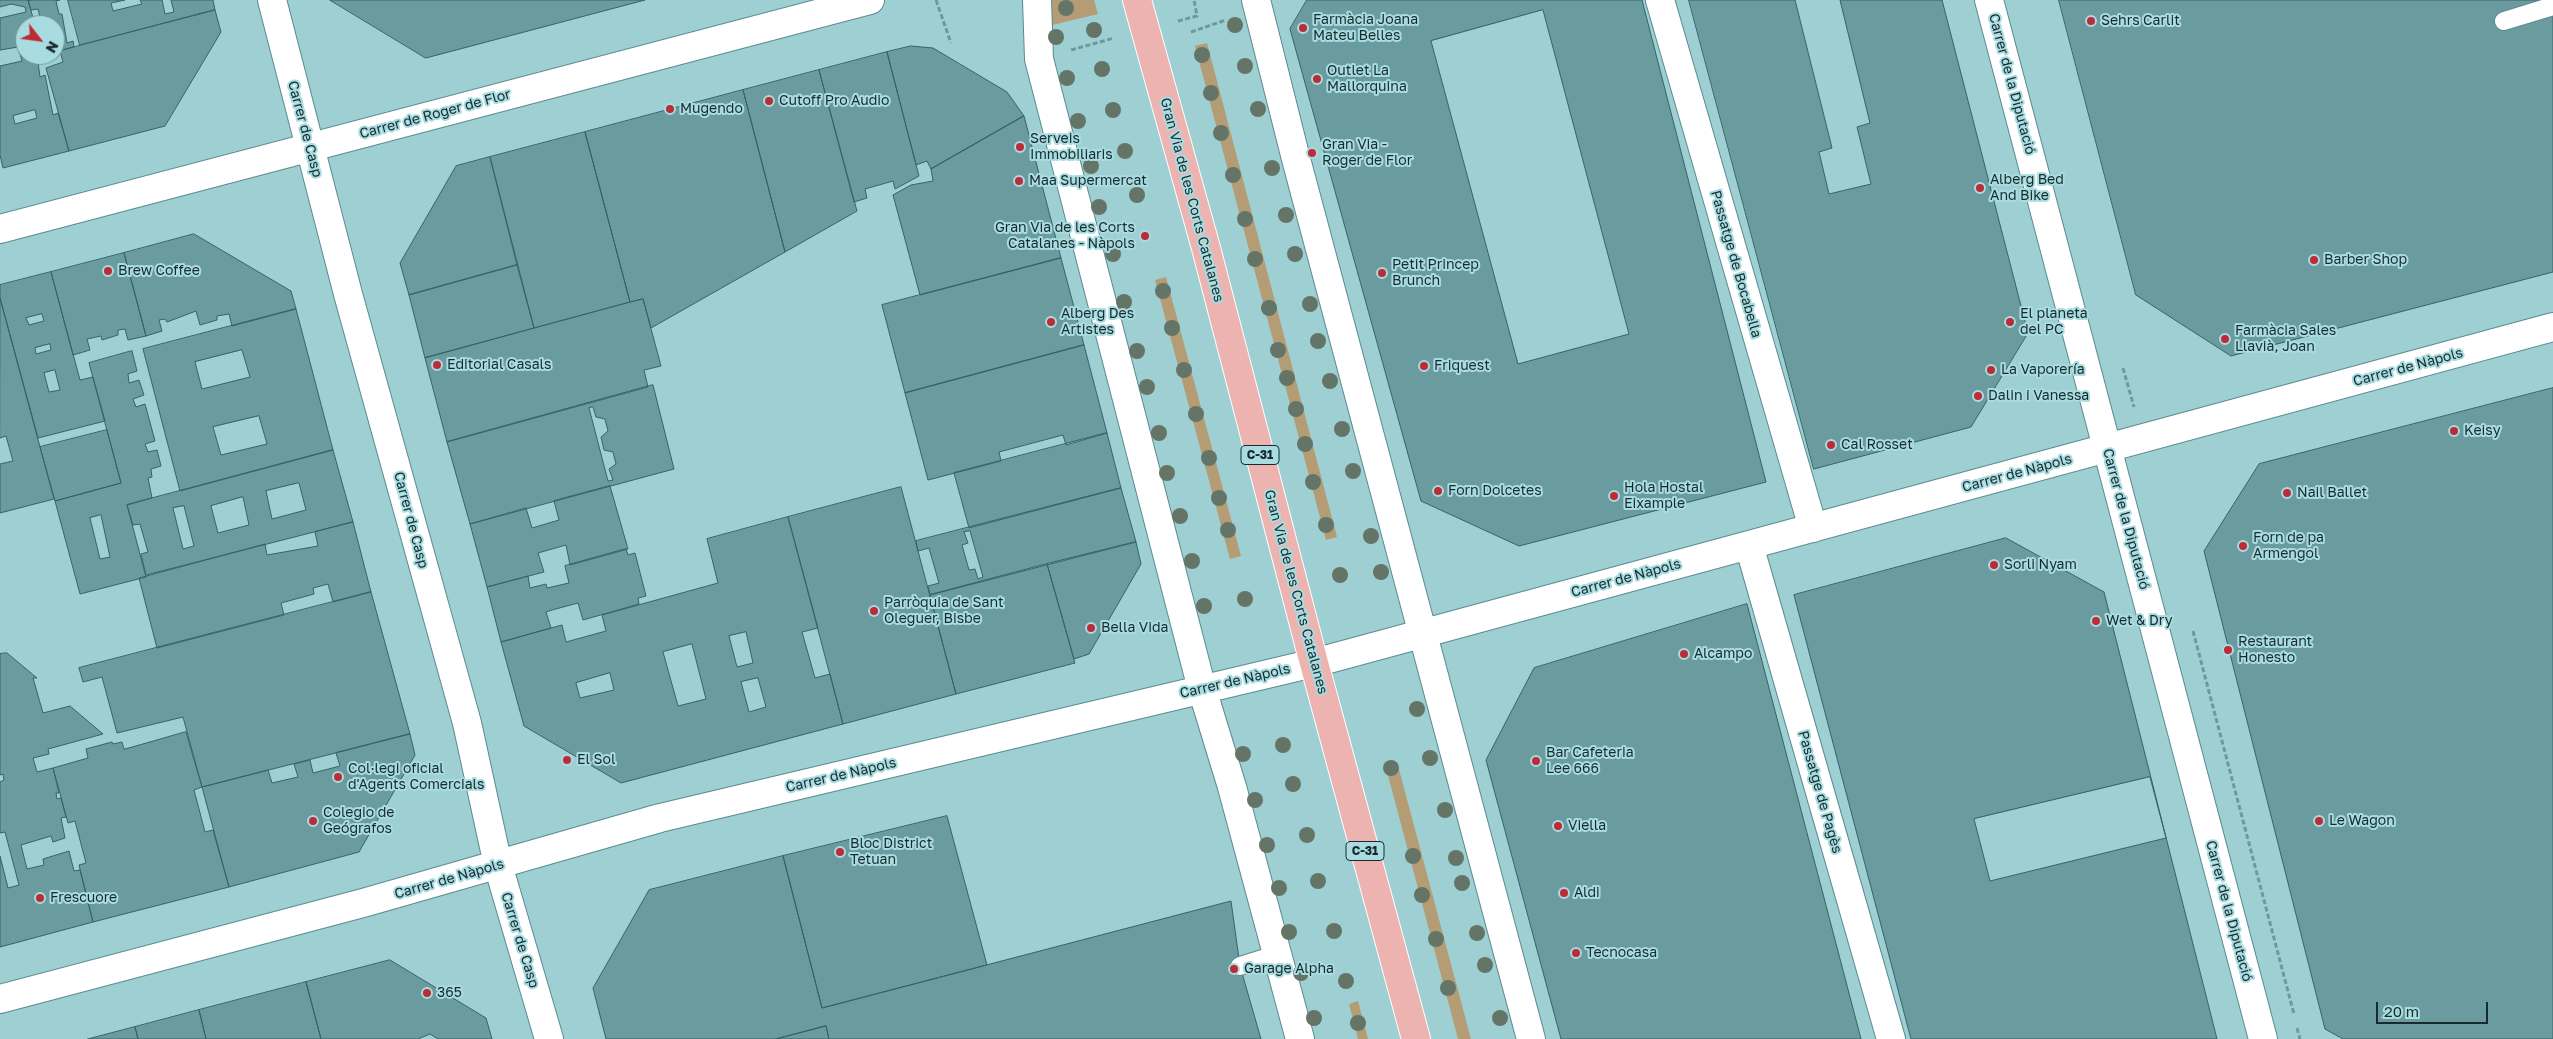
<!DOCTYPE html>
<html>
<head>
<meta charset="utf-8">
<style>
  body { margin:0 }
  #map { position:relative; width:2553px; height:1039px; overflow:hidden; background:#9dcfd3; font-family:"Golos Text",sans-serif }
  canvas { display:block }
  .north { position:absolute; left:15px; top:15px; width:50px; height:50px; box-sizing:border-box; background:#a9dce0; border:1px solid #6f9598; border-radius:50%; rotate:120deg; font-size:14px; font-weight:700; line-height:20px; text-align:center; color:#172b2d }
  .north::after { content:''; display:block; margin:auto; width:18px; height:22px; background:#bc2b36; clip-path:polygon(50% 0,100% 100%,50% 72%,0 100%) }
  .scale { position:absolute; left:2376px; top:1002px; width:112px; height:22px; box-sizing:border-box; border:2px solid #172b2d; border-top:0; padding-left:6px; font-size:15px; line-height:18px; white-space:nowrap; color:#172b2d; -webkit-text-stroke:4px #a9dce0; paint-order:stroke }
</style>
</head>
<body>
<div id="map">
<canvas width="2553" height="1039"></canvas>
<div class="north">N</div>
<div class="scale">20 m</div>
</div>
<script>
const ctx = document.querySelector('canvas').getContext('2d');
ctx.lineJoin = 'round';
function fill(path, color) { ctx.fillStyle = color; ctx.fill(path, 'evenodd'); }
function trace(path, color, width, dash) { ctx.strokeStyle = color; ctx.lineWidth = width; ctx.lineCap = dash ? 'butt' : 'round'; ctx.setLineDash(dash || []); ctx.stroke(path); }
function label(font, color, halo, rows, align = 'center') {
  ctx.font = font + ' "Golos Text",sans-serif'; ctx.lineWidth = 4; ctx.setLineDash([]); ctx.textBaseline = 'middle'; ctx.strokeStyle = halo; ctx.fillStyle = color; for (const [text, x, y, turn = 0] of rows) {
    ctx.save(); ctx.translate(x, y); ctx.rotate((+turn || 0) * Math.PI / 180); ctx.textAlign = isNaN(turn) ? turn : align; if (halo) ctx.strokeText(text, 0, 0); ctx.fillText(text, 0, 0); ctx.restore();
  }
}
fill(new Path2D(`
  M 1045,0 L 1094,0 L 1098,14 L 1048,26 Z
  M 1207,43 L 1337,537 L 1326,540 L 1195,46 Z
  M 1166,277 L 1241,556 L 1230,559 L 1155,280 Z
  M 1397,762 L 1471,1039 L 1458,1039 L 1385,764 Z
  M 1358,1001 L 1368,1039 L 1358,1039 L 1349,1004 Z`), '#b49d74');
const building = new Path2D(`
  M 0,0 L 28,0 L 35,25 L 25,25 L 25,55 L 37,55 L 40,77 L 45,75 L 53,115 L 58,113 L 69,151 L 3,168 L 0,155 L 0,66 L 22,61 L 18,47 L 0,50 L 0,18 L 26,12 L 25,7 L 11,4 L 0,7 ZM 35,110 L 37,118 L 15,124 L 13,116 Z
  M 34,0 L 60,0 L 56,1 L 59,14 L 62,14 L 67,43 L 73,41 L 74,47 L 55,52 L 55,25 L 42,25 L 38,9 L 31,10 L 28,1 Z
  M 68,0 L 125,0 L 111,3 L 113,11 L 142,4 L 140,0 L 162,0 L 165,14 L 174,12 L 171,0 L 213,0 L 215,10 L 80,45 Z
  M 330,0 L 645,0 L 426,58 Z
  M 1307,0 L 1642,0 L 1766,482 L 1519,546 L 1421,501 L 1290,29 ZM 1543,10 L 1629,334 L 1518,364 L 1431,41 Z
  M 1689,0 L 1795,0 L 1832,148 L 1819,152 L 1829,194 L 1871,184 L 1857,127 L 1870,123 L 1840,0 L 1942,0 L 2028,333 L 1971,427 L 1814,469 Z
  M 2059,0 L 2553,0 L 2553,272 L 2231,356 L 2136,295 Z
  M 215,10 L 221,32 L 165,126 L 69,151 L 46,68 L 63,62 L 60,51 Z
  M 911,46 L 933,48 L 1007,92 L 1024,116 L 931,169 L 927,161 L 916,165 L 887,52 Z
  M 887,52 L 919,176 L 895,189 L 893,181 L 865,189 L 867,198 L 854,202 L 819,70 Z
  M 819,70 L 857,211 L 785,252 L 743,90 Z
  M 743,90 L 785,252 L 651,328 L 643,299 L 630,302 L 585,132 Z
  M 1024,116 L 1061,258 L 920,295 L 893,195 L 911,185 L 933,181 L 931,169 Z
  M 585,132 L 630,302 L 534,328 L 490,157 Z
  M 490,157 L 517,265 L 409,295 L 400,263 L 456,166 Z
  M 194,234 L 291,291 L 296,309 L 232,326 L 229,314 L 217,316 L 217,320 L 200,325 L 196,311 L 167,322 L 165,319 L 159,320 L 162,331 L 146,336 L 124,253 Z
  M 124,253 L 146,336 L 128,340 L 125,329 L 118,330 L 118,335 L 102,340 L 101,336 L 87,339 L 90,350 L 73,355 L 51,272 Z
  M 1061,258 L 1084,345 L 905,393 L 882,305 Z
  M 517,265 L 534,328 L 425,358 L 409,295 Z
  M 51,272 L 80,380 L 93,377 L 105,421 L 38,438 L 0,298 L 0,285 ZM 42,314 L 44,321 L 29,325 L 26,318 ZM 50,344 L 51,350 L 36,354 L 35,348 ZM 55,370 L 60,390 L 49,392 L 44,373 Z
  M 0,298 L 54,499 L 0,513 L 0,464 L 13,461 L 6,436 L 0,438 Z
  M 643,299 L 661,366 L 644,370 L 648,387 L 447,442 L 425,358 Z
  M 296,309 L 333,450 L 180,491 L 143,349 ZM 242,350 L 250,377 L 202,389 L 195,362 ZM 259,416 L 267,444 L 221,455 L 213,427 Z
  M 1084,345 L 1107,433 L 1066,445 L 1063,435 L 999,452 L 1001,461 L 928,480 L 905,393 Z
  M 132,351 L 137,371 L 128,374 L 129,383 L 139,380 L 144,395 L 133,399 L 136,407 L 145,404 L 155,441 L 145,444 L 148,452 L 157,450 L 161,466 L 151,469 L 152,477 L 148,478 L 152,498 L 127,505 L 146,577 L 80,594 L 55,501 L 121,483 L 89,363 ZM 101,515 L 110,557 L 100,559 L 90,518 Z
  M 653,385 L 674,469 L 470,524 L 447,442 ZM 593,407 L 596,417 L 605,419 L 608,431 L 601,437 L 604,450 L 613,452 L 616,464 L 609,469 L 613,480 L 608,481 L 589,408 Z
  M 2553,388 L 2553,1039 L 2343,1039 L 2325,1029 L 2204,551 L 2259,464 Z
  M 107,430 L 121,483 L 55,501 L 40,447 Z
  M 1107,433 L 1121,488 L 969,528 L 954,473 Z
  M 333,450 L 353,522 L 146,575 L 141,554 L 148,552 L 140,524 L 133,525 L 127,505 ZM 299,483 L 306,510 L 272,519 L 266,491 ZM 243,497 L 249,525 L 218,533 L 211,506 ZM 184,506 L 194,546 L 183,549 L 173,508 Z
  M 610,486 L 628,549 L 570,565 L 566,545 L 538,553 L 544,572 L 487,587 L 470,524 L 526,508 L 532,528 L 559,520 L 554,501 Z
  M 901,487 L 956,694 L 843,724 L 788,517 Z
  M 1121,488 L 1136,542 L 930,595 L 928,586 L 939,583 L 929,548 L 918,551 L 916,541 ZM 970,531 L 983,577 L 978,579 L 975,569 L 969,570 L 962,545 L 968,543 L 964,532 Z
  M 788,517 L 818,628 L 802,632 L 815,678 L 830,674 L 843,724 L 621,783 L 524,726 L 501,642 L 562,625 L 566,642 L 606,631 L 602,615 L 718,583 L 707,539 ZM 746,632 L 753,663 L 737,667 L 729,636 ZM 692,644 L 706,699 L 678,706 L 663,652 ZM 610,673 L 614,690 L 580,698 L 576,683 ZM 758,678 L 766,707 L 749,712 L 741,682 Z
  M 353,522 L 371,592 L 333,602 L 328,584 L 313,588 L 314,594 L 281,603 L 284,615 L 157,648 L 139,578 L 265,544 L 267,555 L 318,546 L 315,532 Z
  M 2006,538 L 2104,592 L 2217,1039 L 1911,1039 L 1794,595 Z
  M 1136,542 L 1141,564 L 1089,654 L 1074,659 L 1047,564 Z
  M 626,549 L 628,555 L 635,553 L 646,596 L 638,598 L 639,604 L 583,620 L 578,603 L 552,610 L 546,612 L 551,628 L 501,642 L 487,587 L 528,576 L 530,588 L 546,584 L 547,588 L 569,583 L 565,566 Z
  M 1047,564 L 1075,663 L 956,694 L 930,595 Z
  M 371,592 L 410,734 L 202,787 L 183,717 L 117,733 L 102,677 L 83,682 L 79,668 Z
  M 1747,604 L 1861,1039 L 1561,1039 L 1486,760 L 1534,668 Z
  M 7,653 L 37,678 L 33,678 L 43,713 L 70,706 L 103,734 L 48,749 L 49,754 L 33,758 L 37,772 L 53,768 L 59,793 L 56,793 L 57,799 L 61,798 L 66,817 L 61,818 L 65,838 L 53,842 L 51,836 L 21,845 L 27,869 L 44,865 L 43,859 L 69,851 L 74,871 L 80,870 L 93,922 L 0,947 L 0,856 L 8,888 L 19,885 L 5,832 L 0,833 L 0,782 L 4,780 L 3,774 L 0,775 L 0,654 Z
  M 186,732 L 202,787 L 194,790 L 205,832 L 213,830 L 229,887 L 93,922 L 79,865 L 86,863 L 75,821 L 68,823 L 53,768 L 88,758 L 86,749 L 112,742 L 113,744 L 122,742 L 124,749 Z
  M 410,734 L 415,755 L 359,852 L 229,887 L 202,787 L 268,770 L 272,783 L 298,777 L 294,764 L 310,760 L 313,773 L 340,766 L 336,753 Z
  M 2150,777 L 2166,838 L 1990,881 L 1974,819 Z
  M 947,816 L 987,965 L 822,1008 L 783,856 Z
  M 783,856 L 822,1008 L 1231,901 L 1240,966 L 1261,1039 L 829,1039 L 826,1026 L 776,1039 L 606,1039 L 593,988 L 649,890 Z
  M 390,960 L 486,1018 L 492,1039 L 438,1039 L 430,1034 L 418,1039 L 321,1039 L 306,982 Z
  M 306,982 L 321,1039 L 206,1039 L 199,1010 Z
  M 199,1010 L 206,1039 L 138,1039 L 135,1027 Z
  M 826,1026 L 829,1039 L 776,1039 Z
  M 135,1027 L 138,1039 L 88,1039 Z`);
fill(building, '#6a9b9f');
trace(building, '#346468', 1);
const lane = new Path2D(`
  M 2504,21 L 2553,6
  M 1240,966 L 1278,954`);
const street = new Path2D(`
  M 272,0 L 348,294 L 467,723 L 498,865 L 549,1039
  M 1037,0 L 1039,59 L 1202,689 L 1232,787 L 1300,1039
  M 1256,0 L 1296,159 L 1531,1039
  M 1660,0 L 1813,528
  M 1989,0 L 2263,1039
  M 0,229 L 870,0
  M 1749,545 L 1891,1039
  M 0,999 L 363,903 L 660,818 L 1314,663 L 2553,327`);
const primary = new Path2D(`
  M 1137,0 L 1206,248 L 1314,663 L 1416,1039`);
trace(lane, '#5a8b8f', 20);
trace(street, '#5a8b8f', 30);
trace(primary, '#fff', 30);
trace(new Path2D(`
  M 936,0 L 951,43
  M 1178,21 L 1197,16 L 1194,0
  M 1191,32 L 1226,20
  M 1071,50 L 1114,38
  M 2123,368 L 2134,407
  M 2193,631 L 2294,1014
  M 2297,1028 L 2300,1039`), '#70989c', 3, [5, 2.5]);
trace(lane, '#fff', 18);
trace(street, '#fff', 28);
trace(primary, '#ecb3b1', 28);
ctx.fillStyle = '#647467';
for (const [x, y] of [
  [1066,8],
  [1235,25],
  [1094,30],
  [1056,37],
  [1202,55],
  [1245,66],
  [1102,69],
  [1067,78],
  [1211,93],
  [1258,109],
  [1113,110],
  [1078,121],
  [1221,133],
  [1125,151],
  [1091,166],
  [1272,168],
  [1233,175],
  [1137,195],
  [1099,207],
  [1286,215],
  [1245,219],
  [1113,254],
  [1295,254],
  [1255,259],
  [1163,291],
  [1124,302],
  [1310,304],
  [1269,308],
  [1172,328],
  [1318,341],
  [1278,350],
  [1137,351],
  [1184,370],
  [1287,378],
  [1330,381],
  [1147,387],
  [1296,409],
  [1196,414],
  [1342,429],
  [1159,433],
  [1305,444],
  [1209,458],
  [1353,471],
  [1167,473],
  [1313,482],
  [1219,498],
  [1180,516],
  [1326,525],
  [1228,530],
  [1371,536],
  [1192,561],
  [1381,572],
  [1340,575],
  [1245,599],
  [1204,606],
  [1417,709],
  [1283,745],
  [1243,754],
  [1430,758],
  [1391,768],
  [1293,784],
  [1255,800],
  [1445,810],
  [1307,835],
  [1267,845],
  [1413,856],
  [1456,858],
  [1318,881],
  [1462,883],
  [1279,888],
  [1422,895],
  [1334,931],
  [1289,932],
  [1477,933],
  [1436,939],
  [1485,965],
  [1301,973],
  [1346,981],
  [1448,988],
  [1314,1018],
  [1500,1018],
  [1358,1023]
]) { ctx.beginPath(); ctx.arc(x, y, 8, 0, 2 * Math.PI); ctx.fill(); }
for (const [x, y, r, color] of [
  [2091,21,5,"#bc2b36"],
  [1303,28,5,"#bc2b36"],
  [1317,79,5,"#bc2b36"],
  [769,101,5,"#bc2b36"],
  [670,109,5,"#bc2b36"],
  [1020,147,5,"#bc2b36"],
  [1312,153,5,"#bc2b36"],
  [1019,181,5,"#bc2b36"],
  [1980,188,5,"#bc2b36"],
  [1145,236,5,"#bc2b36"],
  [2314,260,5,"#bc2b36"],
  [108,271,5,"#bc2b36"],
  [1382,273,5,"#bc2b36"],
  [1051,322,5,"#bc2b36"],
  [2010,322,5,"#bc2b36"],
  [2225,339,5,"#bc2b36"],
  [437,365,5,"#bc2b36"],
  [1424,366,5,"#bc2b36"],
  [1991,370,5,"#bc2b36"],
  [1978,396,5,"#bc2b36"],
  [2454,431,5,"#bc2b36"],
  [1831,445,5,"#bc2b36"],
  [1438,491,5,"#bc2b36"],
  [2287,493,5,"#bc2b36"],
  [1614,496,5,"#bc2b36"],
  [2243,546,5,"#bc2b36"],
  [1994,565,5,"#bc2b36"],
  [874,611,5,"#bc2b36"],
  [2096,621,5,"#bc2b36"],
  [1091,628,5,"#bc2b36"],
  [2228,650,5,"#bc2b36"],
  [1684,654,5,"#bc2b36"],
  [567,760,5,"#bc2b36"],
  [1536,761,5,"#bc2b36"],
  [338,777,5,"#bc2b36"],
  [313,821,5,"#bc2b36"],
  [2319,821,5,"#bc2b36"],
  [1558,826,5,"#bc2b36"],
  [840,852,5,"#bc2b36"],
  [1564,893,5,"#bc2b36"],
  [40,898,5,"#bc2b36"],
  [1576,953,5,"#bc2b36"],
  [1234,969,5,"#bc2b36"],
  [427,993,5,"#bc2b36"]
]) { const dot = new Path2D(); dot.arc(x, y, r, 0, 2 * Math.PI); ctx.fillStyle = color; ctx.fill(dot); trace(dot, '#a9dce0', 2); }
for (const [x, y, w] of [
  [1260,455,38],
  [1365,851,38]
]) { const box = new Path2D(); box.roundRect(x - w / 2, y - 9.5, w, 19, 4); ctx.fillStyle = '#a9dce0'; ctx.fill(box); trace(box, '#172b2d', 1); }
label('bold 12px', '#172b2d', null, [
  ["C-31",1260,455],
  ["C-31",1365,851]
]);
label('14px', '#172b2d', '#a9dce0', [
  ["Farmàcia Joana",1313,20],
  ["Mateu Belles",1313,36],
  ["Sehrs Carlit",2101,21],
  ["Outlet La",1327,71],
  ["Mallorquina",1327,87],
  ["Cutoff Pro Audio",779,101],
  ["Mugendo",680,109],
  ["Serveis",1030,139],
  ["Immobiliaris",1030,155],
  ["Gran Via -",1322,145],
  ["Roger de Flor",1322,161],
  ["Alberg Bed",1990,180],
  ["And Bike",1990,196],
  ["Maa Supermercat",1029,181],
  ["Gran Via de les Corts",1135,228,"right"],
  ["Catalanes - Nàpols",1135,244,"right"],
  ["Barber Shop",2324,260],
  ["Petit Princep",1392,265],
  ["Brunch",1392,281],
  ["Brew Coffee",118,271],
  ["Alberg Des",1061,314],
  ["Artistes",1061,330],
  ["El planeta",2020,314],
  ["del PC",2020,330],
  ["Farmàcia Sales",2235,331],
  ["Llavià, Joan",2235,347],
  ["Editorial Casals",447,365],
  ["Friquest",1434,366],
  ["La Vaporería",2001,370],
  ["Dalin i Vanessa",1988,396],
  ["Keisy",2464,431],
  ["Cal Rosset",1841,445],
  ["Hola Hostal",1624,488],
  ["Eixample",1624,504],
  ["Forn Dolcetes",1448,491],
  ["Nail Ballet",2297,493],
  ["Forn de pa",2253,538],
  ["Armengol",2253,554],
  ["Sorli Nyam",2004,565],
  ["Parròquia de Sant",884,603],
  ["Oleguer, Bisbe",884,619],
  ["Wet & Dry",2106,621],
  ["Bella Vida",1101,628],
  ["Restaurant",2238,642],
  ["Honesto",2238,658],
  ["Alcampo",1694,654],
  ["Bar Cafeteria",1546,753],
  ["Lee 666",1546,769],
  ["El Sol",577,760],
  ["Col·legi oficial",348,769],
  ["d'Agents Comercials",348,785],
  ["Colegio de",323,813],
  ["Geógrafos",323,829],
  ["Le Wagon",2329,821],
  ["Viella",1568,826],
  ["Bloc District",850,844],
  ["Tetuan",850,860],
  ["Aldi",1574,893],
  ["Frescuore",50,898],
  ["Tecnocasa",1586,953],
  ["Garage Alpha",1244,969],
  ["365",437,993]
], 'left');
label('14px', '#172b2d', '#a9dce0', [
  ["Carrer de la Diputació",2012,84,75],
  ["Carrer de Roger de Flor",435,114,-15],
  ["Carrer de Casp",305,129,75],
  ["Gran Via de les Corts Catalanes",1192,200,75],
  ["Passatge de Bocabella",1736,264,74],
  ["Carrer de Nàpols",2408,367,-15],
  ["Carrer de Nàpols",2017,473,-15],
  ["Carrer de la Diputació",2126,519,75],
  ["Carrer de Casp",411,520,75],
  ["Carrer de Nàpols",1626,578,-15],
  ["Gran Via de les Corts Catalanes",1296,592,75],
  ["Carrer de Nàpols",1235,681,-13],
  ["Carrer de Nàpols",841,775,-13],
  ["Passatge de Pagès",1820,792,74],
  ["Carrer de Nàpols",449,879,-16],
  ["Carrer de la Diputació",2229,911,75],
  ["Carrer de Casp",520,940,73]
]);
</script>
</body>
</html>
